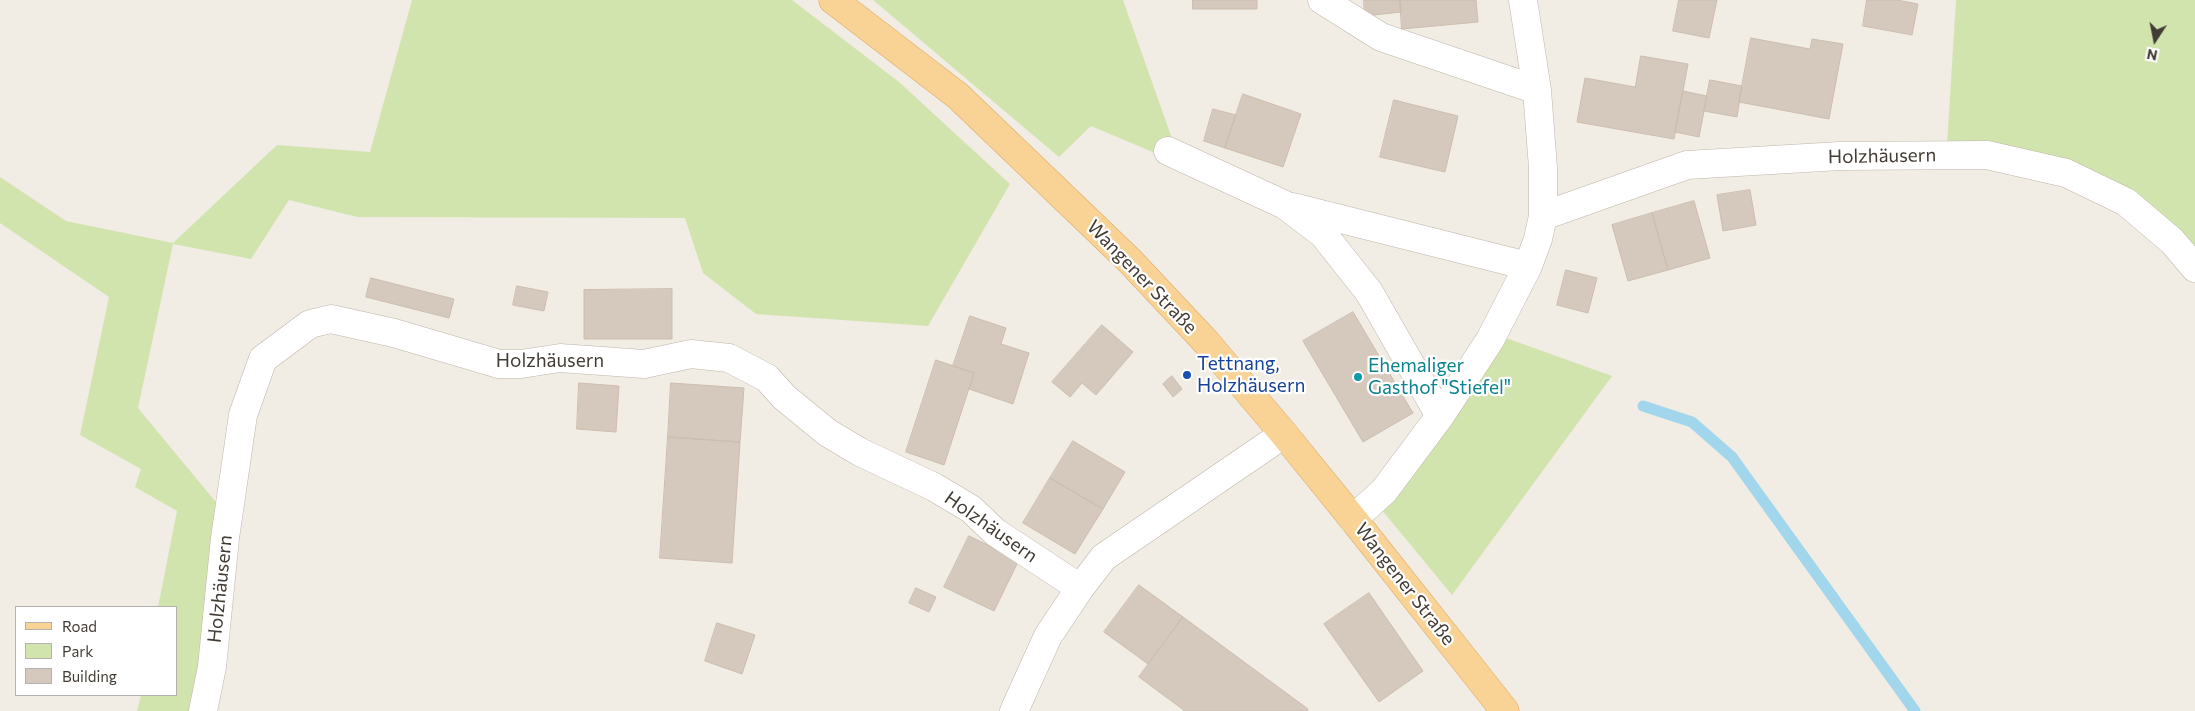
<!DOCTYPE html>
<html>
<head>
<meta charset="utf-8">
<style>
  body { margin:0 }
  #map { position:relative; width:2195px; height:711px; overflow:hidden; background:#f1ece4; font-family:Commissioner,sans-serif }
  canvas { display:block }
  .legend { position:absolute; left:15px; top:606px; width:162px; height:90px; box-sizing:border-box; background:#fff; border:1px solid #b4b1ae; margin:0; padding:6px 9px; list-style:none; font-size:15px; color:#433c34 }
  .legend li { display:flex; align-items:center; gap:10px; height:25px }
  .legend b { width:25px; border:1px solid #b4b1ae }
  .north { position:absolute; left:2130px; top:15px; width:50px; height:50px; -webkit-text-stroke:4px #fff; paint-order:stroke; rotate:191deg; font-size:14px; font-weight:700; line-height:20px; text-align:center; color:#433c34 }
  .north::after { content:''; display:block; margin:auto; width:18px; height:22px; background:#433c34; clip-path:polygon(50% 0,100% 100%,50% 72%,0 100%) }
</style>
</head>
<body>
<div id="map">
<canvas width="2195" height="711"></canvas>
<ul class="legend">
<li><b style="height:6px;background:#f9d295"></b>Road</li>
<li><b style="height:14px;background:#d2e4ae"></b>Park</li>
<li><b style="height:14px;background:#d5c9bd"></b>Building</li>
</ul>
<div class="north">N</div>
</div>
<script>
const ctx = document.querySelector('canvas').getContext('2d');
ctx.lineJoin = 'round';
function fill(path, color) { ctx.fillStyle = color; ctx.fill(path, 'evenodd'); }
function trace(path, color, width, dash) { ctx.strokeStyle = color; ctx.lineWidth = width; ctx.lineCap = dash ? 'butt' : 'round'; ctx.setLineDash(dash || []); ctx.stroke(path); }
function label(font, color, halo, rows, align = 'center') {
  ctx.font = font + ' Commissioner,sans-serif'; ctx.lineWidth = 4.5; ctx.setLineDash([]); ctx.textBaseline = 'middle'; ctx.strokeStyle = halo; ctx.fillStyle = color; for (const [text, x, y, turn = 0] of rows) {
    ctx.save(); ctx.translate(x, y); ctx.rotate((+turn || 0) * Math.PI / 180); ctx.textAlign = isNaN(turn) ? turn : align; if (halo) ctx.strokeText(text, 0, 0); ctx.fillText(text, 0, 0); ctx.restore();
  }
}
fill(new Path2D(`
  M 412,0 L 792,0 L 899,82 L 1010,184 L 928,326 L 756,314 L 703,273 L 685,218 L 357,217 L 289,200 L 251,259 L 173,244 L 138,408 L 234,524 L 190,711 L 137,711 L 141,695 L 176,695 L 176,607 L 158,607 L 177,511 L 135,487 L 141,469 L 80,435 L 109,297 L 0,223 L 0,177 L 66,221 L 173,243 L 277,145 L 370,152 Z
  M 873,0 L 1123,0 L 1181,164 L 1091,126 L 1059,157 Z
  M 1956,0 L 2195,0 L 2195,277 L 2168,242 L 2068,179 L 1946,161 Z
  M 1495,334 L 1612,376 L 1452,595 L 1367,492 Z`), '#d2e4ae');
trace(new Path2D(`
  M 1643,406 L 1692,422 L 1732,457 L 1915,711`), '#a2d6ec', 11);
const building = new Path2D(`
  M 1193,0 L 1257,0 L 1257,9 L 1193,9 Z
  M 1364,0 L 1400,0 L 1401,12 L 1365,16 Z
  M 1400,0 L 1476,0 L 1478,22 L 1402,29 Z
  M 1679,0 L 1717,0 L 1709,38 L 1673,31 Z
  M 1867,0 L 1897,0 L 1918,4 L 1912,35 L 1863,26 Z
  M 1751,38 L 1810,49 L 1812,39 L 1843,44 L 1829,119 L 1739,102 Z
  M 1641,56 L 1688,64 L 1674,139 L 1577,122 L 1585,78 L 1635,87 Z
  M 1710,80 L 1742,86 L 1737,117 L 1704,111 Z
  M 1683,91 L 1707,96 L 1699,137 L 1675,132 Z
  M 1243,94 L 1301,114 L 1283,167 L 1225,148 Z
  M 1394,100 L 1458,116 L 1445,172 L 1380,157 Z
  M 1213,109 L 1236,115 L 1225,148 L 1204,141 Z
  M 1750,190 L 1756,225 L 1723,231 L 1717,195 Z
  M 1694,201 L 1710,258 L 1668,270 L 1652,213 Z
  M 1652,213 L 1668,270 L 1628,281 L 1612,225 Z
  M 1566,270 L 1597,278 L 1588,313 L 1557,305 Z
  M 371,278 L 454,299 L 449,318 L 366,297 Z
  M 517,286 L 548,292 L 544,311 L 513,305 Z
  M 672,289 L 672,339 L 584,339 L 584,290 Z
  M 1353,312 L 1413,413 L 1363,442 L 1303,341 Z
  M 970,316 L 1006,328 L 1001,344 L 1029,353 L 1013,404 L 969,389 L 974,373 L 953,366 Z
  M 1102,325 L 1133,352 L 1096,395 L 1082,383 L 1070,397 L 1052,382 Z
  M 936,360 L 974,373 L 944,465 L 906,452 Z
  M 1172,376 L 1182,389 L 1173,397 L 1163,384 Z
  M 579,383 L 619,386 L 616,432 L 577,429 Z
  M 671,383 L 744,388 L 740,442 L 668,437 Z
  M 668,437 L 740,442 L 732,563 L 660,558 Z
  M 1073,441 L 1125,472 L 1103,509 L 1050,478 Z
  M 1050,478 L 1103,509 L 1075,554 L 1023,523 Z
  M 969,536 L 1019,560 L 994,611 L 944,587 Z
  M 1139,585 L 1183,617 L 1148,664 L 1104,632 Z
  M 916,588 L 936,597 L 929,612 L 909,603 Z
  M 1369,593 L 1423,671 L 1379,702 L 1324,624 Z
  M 1183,617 L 1308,709 L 1307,711 L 1185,711 L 1139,677 Z
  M 717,623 L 755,635 L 742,674 L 705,661 Z`);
fill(building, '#d5c9bd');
trace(building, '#ccbdae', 1);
const minor = new Path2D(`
  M 1322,0 L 1381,37 L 1537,90
  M 1168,151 L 1285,205 L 1323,234 L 1369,292 L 1440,416
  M 1293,207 L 1528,266
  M 1543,216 L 1687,165 L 1840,156 L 1987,155 L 2066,173 L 2126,202 L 2172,241 L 2195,268
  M 1353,519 L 1384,491 L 1440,416 L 1490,340 L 1528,266 L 1538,239 L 1543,216 L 1543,168 L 1537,90 L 1523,0
  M 203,711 L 212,667 L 225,538 L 243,415 L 263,359 L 310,324 L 331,319 L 394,333 L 499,364 L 521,364 L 560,358 L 644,364 L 691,354 L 729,358 L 767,378 L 784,397 L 828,433 L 860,452 L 934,487 L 971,509 L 995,532 L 1080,588
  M 1014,711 L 1048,636 L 1080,588 L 1104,557 L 1284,434`);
const major = new Path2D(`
  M 833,0 L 958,96 L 1129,260 L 1207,343 L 1284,434 L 1353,519 L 1505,711`);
trace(minor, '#bfb5aa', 29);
trace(major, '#ddac66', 29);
trace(minor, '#fff', 28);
trace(major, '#f9d295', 28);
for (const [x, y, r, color] of [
  [1187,375,5,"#1a4fb4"],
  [1358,377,5,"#0f9aa8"]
]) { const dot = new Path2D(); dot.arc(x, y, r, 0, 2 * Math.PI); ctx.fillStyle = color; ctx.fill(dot); trace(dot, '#fff', 2); }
label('19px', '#433c34', '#fff', [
  ["Holzhäusern",1882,156,-1],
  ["Wangener Straße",1142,277,46],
  ["Holzhäusern",550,361],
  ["Holzhäusern",991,527,35],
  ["Wangener Straße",1405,584,52],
  ["Holzhäusern",220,589,-84]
]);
label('19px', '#164399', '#fff', [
  ["Tettnang,",1197,364],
  ["Holzhäusern",1197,386]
], 'left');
label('19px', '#0d838f', '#fff', [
  ["Ehemaliger",1368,366],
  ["Gasthof \"Stiefel\"",1368,388]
], 'left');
</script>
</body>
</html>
